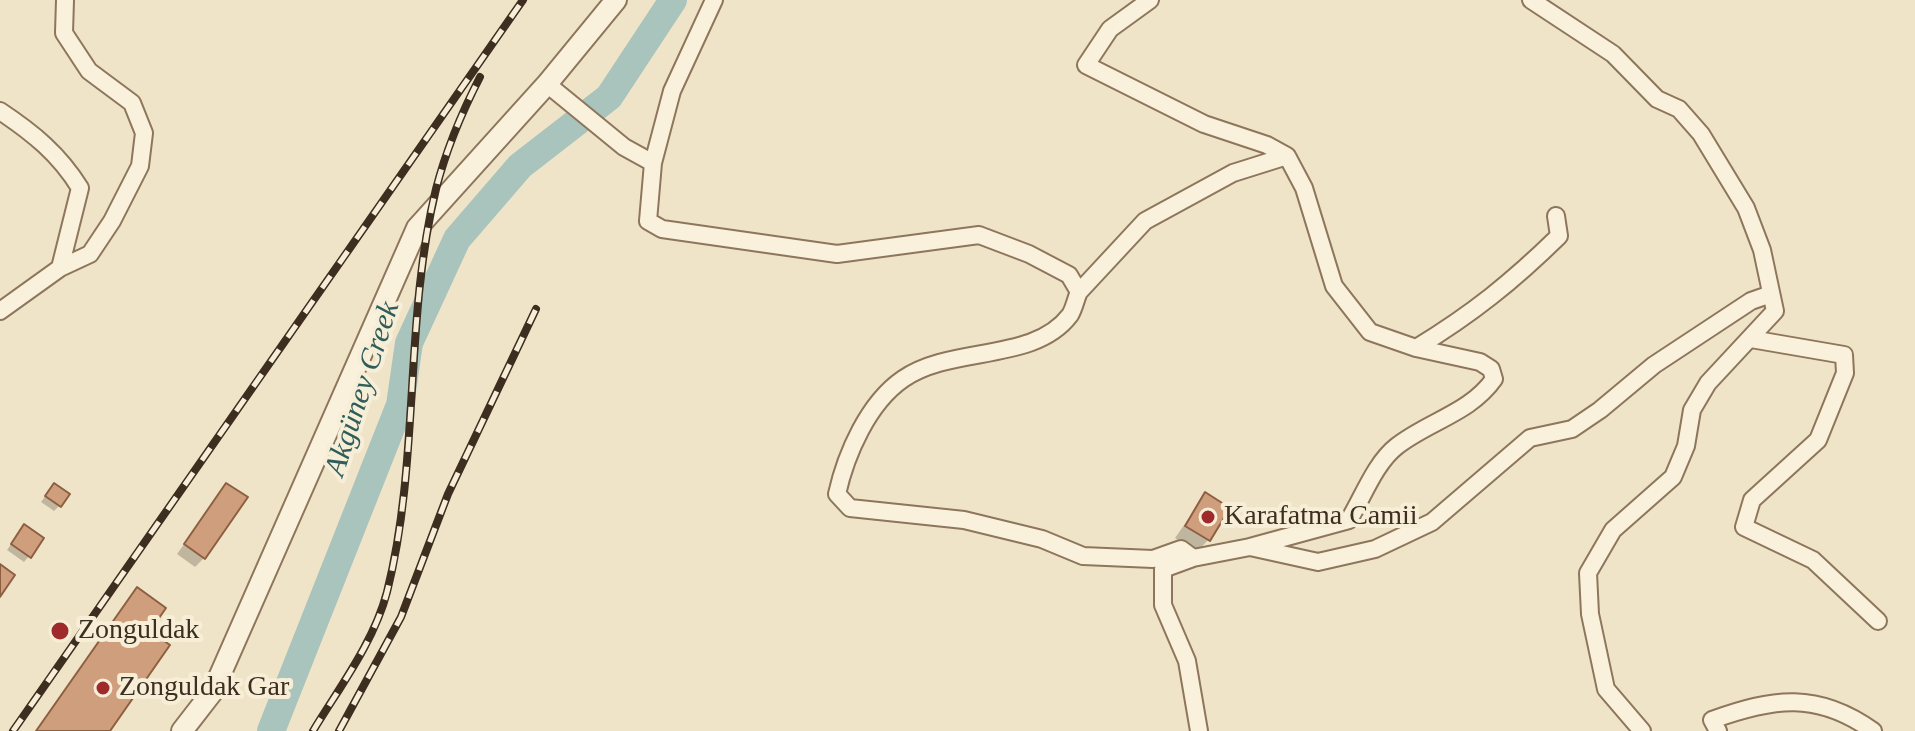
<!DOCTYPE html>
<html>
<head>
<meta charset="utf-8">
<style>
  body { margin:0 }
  canvas { display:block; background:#f0e4c8 }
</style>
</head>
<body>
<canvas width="1915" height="731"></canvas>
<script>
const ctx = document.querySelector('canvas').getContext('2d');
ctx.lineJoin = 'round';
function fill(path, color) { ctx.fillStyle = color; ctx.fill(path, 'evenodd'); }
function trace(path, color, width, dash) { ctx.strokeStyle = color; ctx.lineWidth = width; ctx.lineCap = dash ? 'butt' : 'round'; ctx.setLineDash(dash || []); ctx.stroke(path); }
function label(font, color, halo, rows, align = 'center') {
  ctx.font = font + ' Georgia,serif'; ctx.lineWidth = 8; ctx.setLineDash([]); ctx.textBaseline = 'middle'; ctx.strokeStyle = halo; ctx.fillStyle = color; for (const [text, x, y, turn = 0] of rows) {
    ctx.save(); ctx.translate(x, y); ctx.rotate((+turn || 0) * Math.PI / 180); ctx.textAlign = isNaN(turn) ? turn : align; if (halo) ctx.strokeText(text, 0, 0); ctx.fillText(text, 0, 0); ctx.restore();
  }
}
fill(new Path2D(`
  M 227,485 L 204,558 L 195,567 L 177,554 Z
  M 49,491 L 60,505 L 54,511 L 41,502 Z
  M 1205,495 L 1208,540 L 1197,552 L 1175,538 Z
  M 19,532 L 29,556 L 24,562 L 7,550 Z
  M 137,590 L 147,632 L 107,731 L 36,731 Z`), '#0003');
trace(new Path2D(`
  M 271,731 L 400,405 L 409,343 L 457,239 L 520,166 L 609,97 L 673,0`), '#a9c4bc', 28);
const building = new Path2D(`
  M 54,483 L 70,494 L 61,507 L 45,496 Z
  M 226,483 L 248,497 L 205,559 L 184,544 Z
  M 1205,492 L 1230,508 L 1210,541 L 1185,526 Z
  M 24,524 L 44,538 L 31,558 L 11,544 Z
  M 0,564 L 15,575 L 0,597 Z
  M 137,587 L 166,608 L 150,631 L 170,645 L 110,731 L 36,731 Z`);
fill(building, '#cf9f7d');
trace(building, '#8d5f41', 2);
const minor = new Path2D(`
  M 1150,0 L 1110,29 L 1086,65 L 1204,124 L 1267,145 L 1287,156 L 1304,188 L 1334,286 L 1370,332 L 1416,348 L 1480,362 L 1491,369 L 1494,379 C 1470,413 1429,421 1397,446 C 1375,463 1363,497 1349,520 L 1250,547
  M 1531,0 L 1613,54 L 1657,99 L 1679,109 L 1701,134 L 1746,208 L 1762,250 L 1775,311 L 1708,383 L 1692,410 L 1686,446 L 1673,477 L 1613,530 L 1588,573 L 1590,614 L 1606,689 L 1642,731
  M 547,84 L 624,147 L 653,163 L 672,91 L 714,0
  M 0,111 C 33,133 59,154 80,188 L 60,268
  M 653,163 L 648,221 L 662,229 L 837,254 L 979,235 L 1029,254 L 1069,275 L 1079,292 C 1076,298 1074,309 1070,315 C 1034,363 952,345 903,379 C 868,403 846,454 837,494 L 850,508 L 964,520 L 1042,539 L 1083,556 L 1153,559 L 1181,549 L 1193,558
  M 1079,292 L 1145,221 L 1233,173 L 1287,156
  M 0,311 L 60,268 L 90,254 L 112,221 L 140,166 L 144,133 L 132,103 L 89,71 L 64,33 L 65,0
  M 1751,339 L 1844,355 L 1845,373 L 1818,440 L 1752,500 L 1744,527 L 1813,560 L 1878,621
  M 1416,348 C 1472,314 1512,282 1559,236 L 1556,216
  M 1199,731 L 1187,661 L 1163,605 L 1163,569 L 1193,558 L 1250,547 L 1318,562 L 1375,549 L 1432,522 L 1530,438 L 1572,429 L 1600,410 L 1654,365 L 1751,301 L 1771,294
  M 1718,731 L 1712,720 C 1773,698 1817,691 1873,731`);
const tertiary = new Path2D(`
  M 182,731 L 213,691 L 417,228 L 547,84 L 616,0`);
trace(minor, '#8d765c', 20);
trace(tertiary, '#8d765c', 24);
trace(minor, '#faf1dc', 16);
trace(tertiary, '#faf1dc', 20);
const rail = new Path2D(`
  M 13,731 L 523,0
  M 313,731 C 339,688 374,642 387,592 C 420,461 404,320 436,189 C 446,150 462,112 480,77
  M 339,731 L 401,617 L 448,494 L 536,309`);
trace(rail, '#3d2e20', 8);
trace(rail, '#f7eed8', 5, [15]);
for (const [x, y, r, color] of [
  [1208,517,8,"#9e2a2b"],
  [60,631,10,"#9e2a2b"],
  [103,688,8,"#9e2a2b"]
]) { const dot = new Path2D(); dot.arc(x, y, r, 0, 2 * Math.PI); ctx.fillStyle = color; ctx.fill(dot); trace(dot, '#f7eed8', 3); }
label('28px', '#3d2e20', '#f7eed8', [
  ["Karafatma Camii",1224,517],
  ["Zonguldak",78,631],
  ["Zonguldak Gar",119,688]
], 'left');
label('italic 30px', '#2f5d5a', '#f7eed8', [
  ["Akgüney Creek",363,389,-72]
]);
</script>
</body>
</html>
